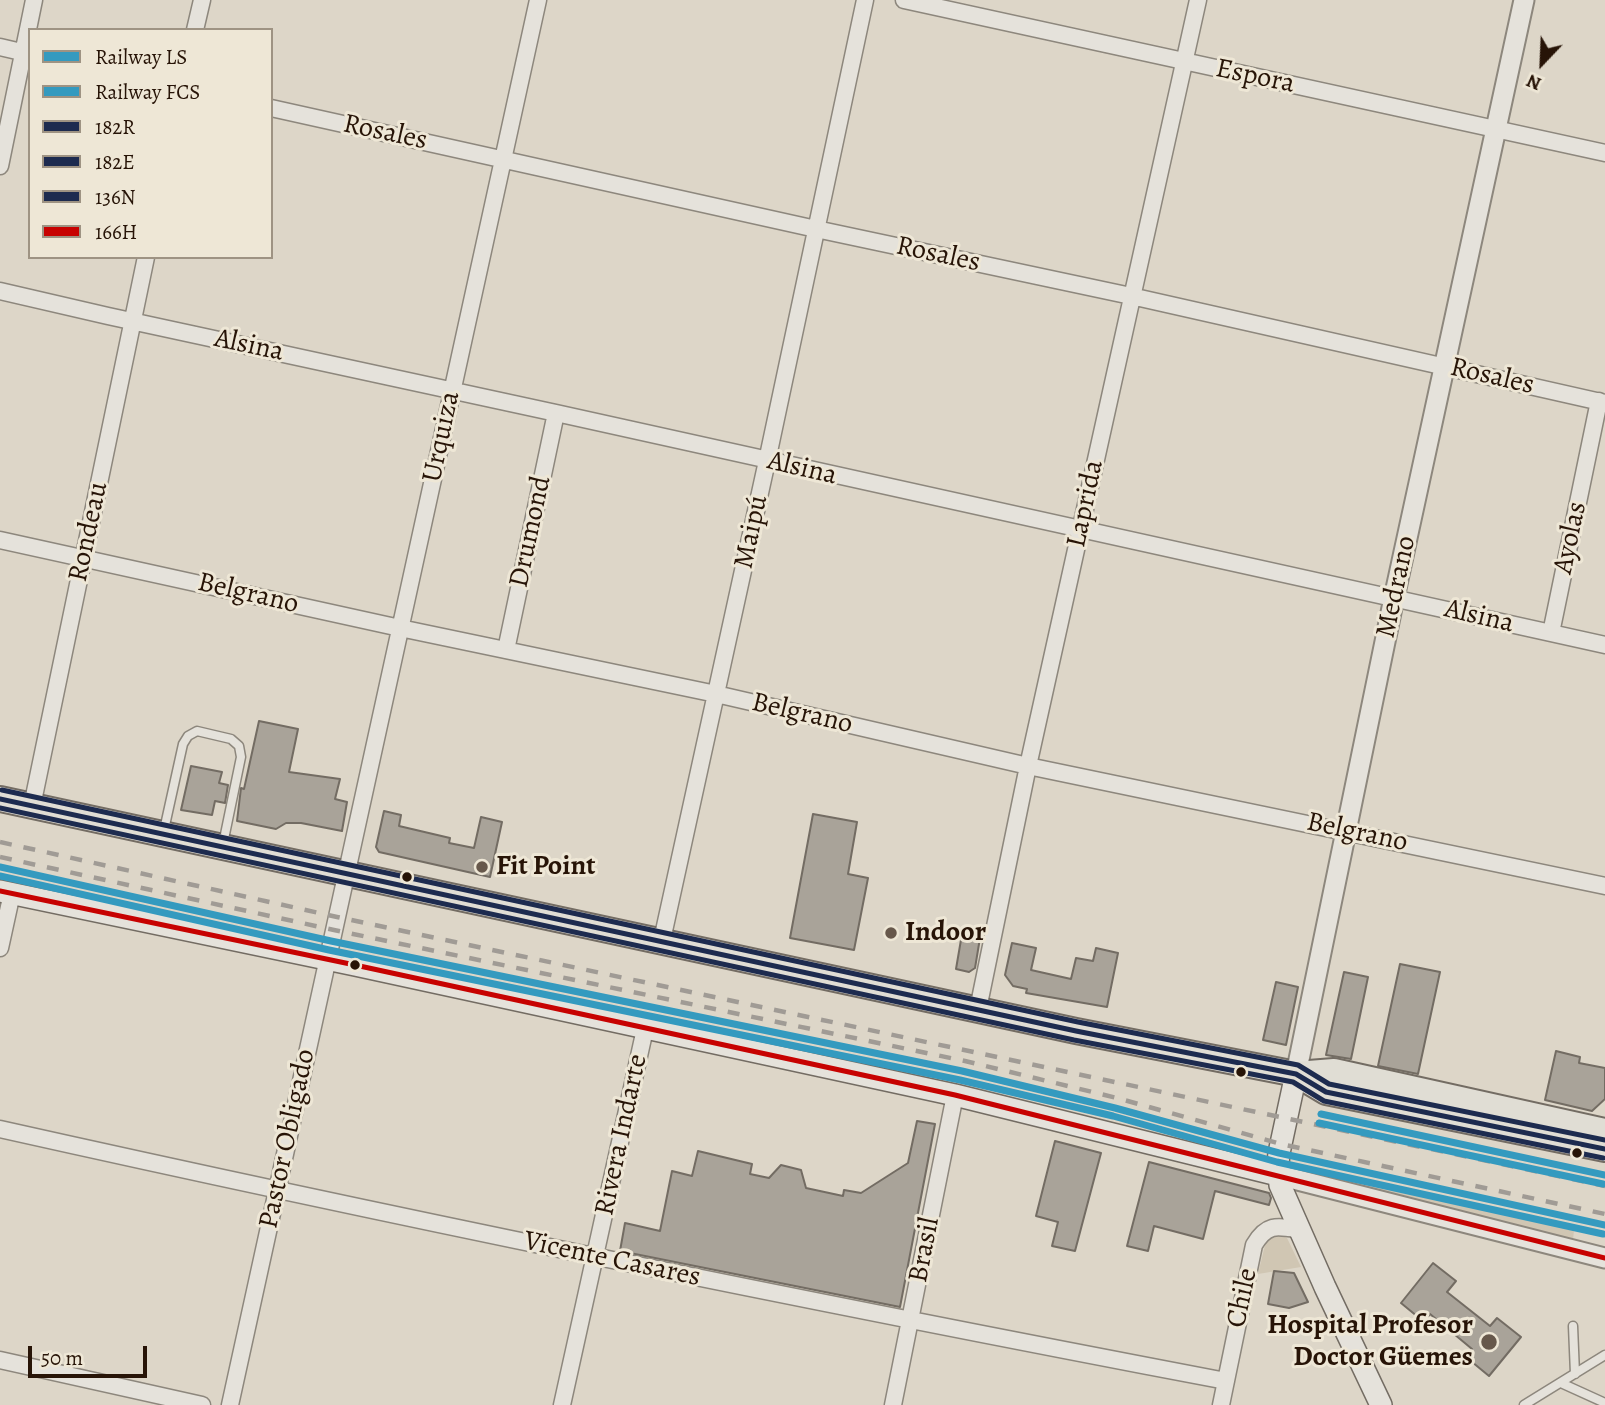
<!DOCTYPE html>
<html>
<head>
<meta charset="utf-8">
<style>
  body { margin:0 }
  #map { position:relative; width:1605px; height:1405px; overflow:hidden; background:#ddd6c8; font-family:Alegreya,serif }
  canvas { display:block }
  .legend { position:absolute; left:28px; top:28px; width:245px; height:231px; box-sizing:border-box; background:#eee7d6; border:2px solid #9e9383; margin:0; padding:9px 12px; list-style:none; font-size:21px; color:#271407 }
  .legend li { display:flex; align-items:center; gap:14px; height:35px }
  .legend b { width:35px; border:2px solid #9e9383 }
  .north { position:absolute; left:1507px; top:28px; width:70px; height:70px; -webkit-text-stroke:5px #eee7d6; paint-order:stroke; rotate:203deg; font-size:19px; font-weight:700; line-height:28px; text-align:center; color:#271407 }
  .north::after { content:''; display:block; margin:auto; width:24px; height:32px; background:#271407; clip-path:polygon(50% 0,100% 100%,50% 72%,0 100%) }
  .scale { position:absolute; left:28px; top:1346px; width:119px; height:32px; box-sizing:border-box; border:4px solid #271407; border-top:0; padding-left:9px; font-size:21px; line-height:24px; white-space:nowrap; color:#271407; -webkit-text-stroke:5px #eee7d6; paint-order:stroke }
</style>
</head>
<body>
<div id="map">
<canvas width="1605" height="1405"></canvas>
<ul class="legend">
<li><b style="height:9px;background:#349abf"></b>Railway LS</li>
<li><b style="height:9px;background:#349abf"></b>Railway FCS</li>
<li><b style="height:9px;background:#1d2b4f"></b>182R</li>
<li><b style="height:9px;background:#1d2b4f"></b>182E</li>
<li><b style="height:9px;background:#1d2b4f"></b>136N</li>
<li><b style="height:9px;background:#c70201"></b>166H</li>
</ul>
<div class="north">N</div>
<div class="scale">50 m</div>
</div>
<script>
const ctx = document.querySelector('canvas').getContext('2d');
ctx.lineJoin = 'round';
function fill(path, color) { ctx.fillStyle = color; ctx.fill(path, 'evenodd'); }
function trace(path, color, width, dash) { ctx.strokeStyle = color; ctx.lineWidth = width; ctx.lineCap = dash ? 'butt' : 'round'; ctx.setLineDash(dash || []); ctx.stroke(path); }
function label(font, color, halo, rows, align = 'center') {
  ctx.font = font + ' Alegreya,serif'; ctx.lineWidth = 6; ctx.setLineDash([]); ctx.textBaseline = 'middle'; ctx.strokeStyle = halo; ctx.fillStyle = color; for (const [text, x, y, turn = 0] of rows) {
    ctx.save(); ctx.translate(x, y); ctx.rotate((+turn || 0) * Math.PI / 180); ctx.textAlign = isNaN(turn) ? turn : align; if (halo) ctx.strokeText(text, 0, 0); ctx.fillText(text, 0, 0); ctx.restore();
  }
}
fill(new Path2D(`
  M 1339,1180 L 1349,1180 L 1574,1230 L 1573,1240 L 1350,1187 Z
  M 1281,1235 L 1287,1238 L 1301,1267 L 1258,1274 L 1267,1237 Z`), '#d0c6b3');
const building = new Path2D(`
  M 259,721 L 298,729 L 289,772 L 340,779 L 335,799 L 347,802 L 342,831 L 301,823 L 286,823 L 276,829 L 237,821 L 241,788 L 244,789 Z
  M 191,766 L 222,772 L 219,783 L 228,785 L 225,803 L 215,801 L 212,815 L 181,810 Z
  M 384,811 L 401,815 L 399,826 L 450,838 L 449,843 L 474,848 L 481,817 L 502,822 L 490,877 L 379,852 L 376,847 Z
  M 813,814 L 857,822 L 848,874 L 868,878 L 854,950 L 790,938 Z
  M 963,928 L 981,932 L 975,968 L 969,972 L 956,969 Z
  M 1012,943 L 1036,948 L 1031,970 L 1071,979 L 1076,958 L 1093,961 L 1096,948 L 1118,953 L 1107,1007 L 1026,993 L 1027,989 L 1013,986 L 1005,975 Z
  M 1400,964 L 1440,972 L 1418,1074 L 1378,1066 Z
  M 1344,972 L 1368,977 L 1351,1059 L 1326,1055 Z
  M 1276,982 L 1298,987 L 1286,1045 L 1263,1040 Z
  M 1556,1051 L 1580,1057 L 1579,1063 L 1605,1068 L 1605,1099 L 1592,1111 L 1545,1100 Z
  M 917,1121 L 935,1124 L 900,1307 L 620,1251 L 625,1223 L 660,1231 L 672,1171 L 692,1176 L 698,1151 L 752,1164 L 750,1174 L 769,1178 L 781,1165 L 801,1170 L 806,1188 L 843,1196 L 844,1190 L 861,1193 L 908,1163 Z
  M 1055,1141 L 1101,1153 L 1075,1251 L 1052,1246 L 1058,1222 L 1036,1216 Z
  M 1149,1162 L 1269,1193 L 1271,1198 L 1269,1205 L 1215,1191 L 1203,1239 L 1154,1226 L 1148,1251 L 1127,1246 Z
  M 1433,1263 L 1456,1281 L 1447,1292 L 1490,1326 L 1497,1318 L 1521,1337 L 1489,1376 L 1466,1357 L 1472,1349 L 1430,1314 L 1424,1322 L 1401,1303 Z
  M 1274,1271 L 1294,1273 L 1308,1302 L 1289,1308 L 1268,1304 Z`);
fill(building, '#a9a399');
trace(building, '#736c63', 2);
const service = new Path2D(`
  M 164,830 L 183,744 L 188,736 L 197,731 L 231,739 L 239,746 L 241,757 L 223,844
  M 1573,1326 L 1575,1374
  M 1561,1383 L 1605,1403
  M 1524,1405 L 1605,1355`);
const minor = new Path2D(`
  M 904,0 L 1605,153
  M 195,30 L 202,0
  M 0,47 L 30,54
  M 271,108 L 816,229 L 1131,296 L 1605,403
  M 0,166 L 34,0
  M 0,291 L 108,316 L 556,413 L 1605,645
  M 0,540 L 400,628 L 716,694 L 1028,766 L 1605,886
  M 1551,633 L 1599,401
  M 506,650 L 556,413
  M 32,806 L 146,257
  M 662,940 L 767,461 L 865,0
  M 0,948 L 12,893
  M 978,1009 L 1028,766 L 1198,0
  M 0,1129 C 407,1220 816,1303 1226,1381
  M 0,1360 L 202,1405
  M 230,1405 L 538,0
  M 562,1405 L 645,1029
  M 893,1405 L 955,1095
  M 1221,1405 L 1254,1245 C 1267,1223 1277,1226 1300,1230`);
const tertiary = new Path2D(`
  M 1296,1074 L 1394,598 L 1524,0
  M 1278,1175 L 1605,1258`);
const secondary = new Path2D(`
  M 0,891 L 355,965 L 955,1095 L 1278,1175
  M 1296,1074 L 1279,1153 L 1278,1164 L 1280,1185 L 1325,1287 L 1381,1405`);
const primary = new Path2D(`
  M 0,799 L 1076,1031 L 1296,1074 L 1326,1092 L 1605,1149
  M 1296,1074 L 1334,1071 L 1605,1131`);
trace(service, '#8d877d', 11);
trace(minor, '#8d877d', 19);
trace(tertiary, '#8d877d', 23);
trace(secondary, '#736c63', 24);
trace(primary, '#736c63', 28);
trace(service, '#e5e2db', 8);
trace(minor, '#e5e2db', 16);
trace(tertiary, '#e5e2db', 19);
trace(secondary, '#e5e2db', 21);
trace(primary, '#e0ddd4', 24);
trace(new Path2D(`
  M 0,842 L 337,917 L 1605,1186
  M 0,857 L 334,930 L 965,1061 L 1117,1098 L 1281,1144 L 1605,1214`), '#a09b95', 4.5, [12, 12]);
trace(new Path2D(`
  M 0,799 L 1076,1031 L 1296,1074 L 1326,1092 L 1605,1149`), '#1d2b4f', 5);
trace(new Path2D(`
  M 0,808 L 1074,1040 L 1293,1082 L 1324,1101 L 1603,1158`), '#1d2b4f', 5);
trace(new Path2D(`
  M 2,790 L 1078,1022 L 1298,1065 L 1329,1084 L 1605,1140`), '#1d2b4f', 5);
trace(new Path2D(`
  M 0,891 L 355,965 L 955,1095 L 1605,1258`), '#c70201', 5);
trace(new Path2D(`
  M 0,867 L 331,941 L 962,1071 L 1115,1108 L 1279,1153 L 1605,1225
  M 1321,1114 L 1605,1175`), '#349abf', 7);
trace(new Path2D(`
  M 0,876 L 329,950 L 960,1080 L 1113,1116 L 1277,1162 L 1603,1234
  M 1319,1123 L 1603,1184`), '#349abf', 7);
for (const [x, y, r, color] of [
  [482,867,7,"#67584b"],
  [407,877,6,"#271407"],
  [891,933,7,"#67584b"],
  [355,965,6,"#271407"],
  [1241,1072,6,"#271407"],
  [1577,1153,6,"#271407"],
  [1489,1342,9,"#67584b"]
]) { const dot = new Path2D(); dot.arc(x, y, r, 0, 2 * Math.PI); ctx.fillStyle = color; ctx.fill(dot); trace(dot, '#eee7d6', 2.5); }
label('28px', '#271407', '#eee7d6', [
  ["Espora",1255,77,12],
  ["Rosales",385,133,12],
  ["Rosales",938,255,12],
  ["Alsina",249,346,12],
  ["Rosales",1492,377,13],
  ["Urquiza",442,437,-78],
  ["Alsina",802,469,13],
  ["Laprida",1086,504,-78],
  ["Rondeau",89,532,-78],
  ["Drumond",531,532,-78],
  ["Maipú",752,532,-78],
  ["Ayolas",1571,538,-78],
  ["Medrano",1397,587,-78],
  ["Belgrano",248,594,13],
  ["Alsina",1479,617,13],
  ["Belgrano",802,714,13],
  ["Belgrano",1357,833,12],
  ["Rivera Indarte",622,1135,-78],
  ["Pastor Obligado",288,1139,-78],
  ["Brasil",925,1250,-79],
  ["Vicente Casares",612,1260,12],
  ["Chile",1243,1298,-78]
]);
label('bold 28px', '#271407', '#eee7d6', [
  ["Fit Point",496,867],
  ["Indoor",905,933],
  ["Hospital Profesor",1473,1326,"right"],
  ["Doctor Güemes",1473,1358,"right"]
], 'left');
</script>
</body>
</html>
